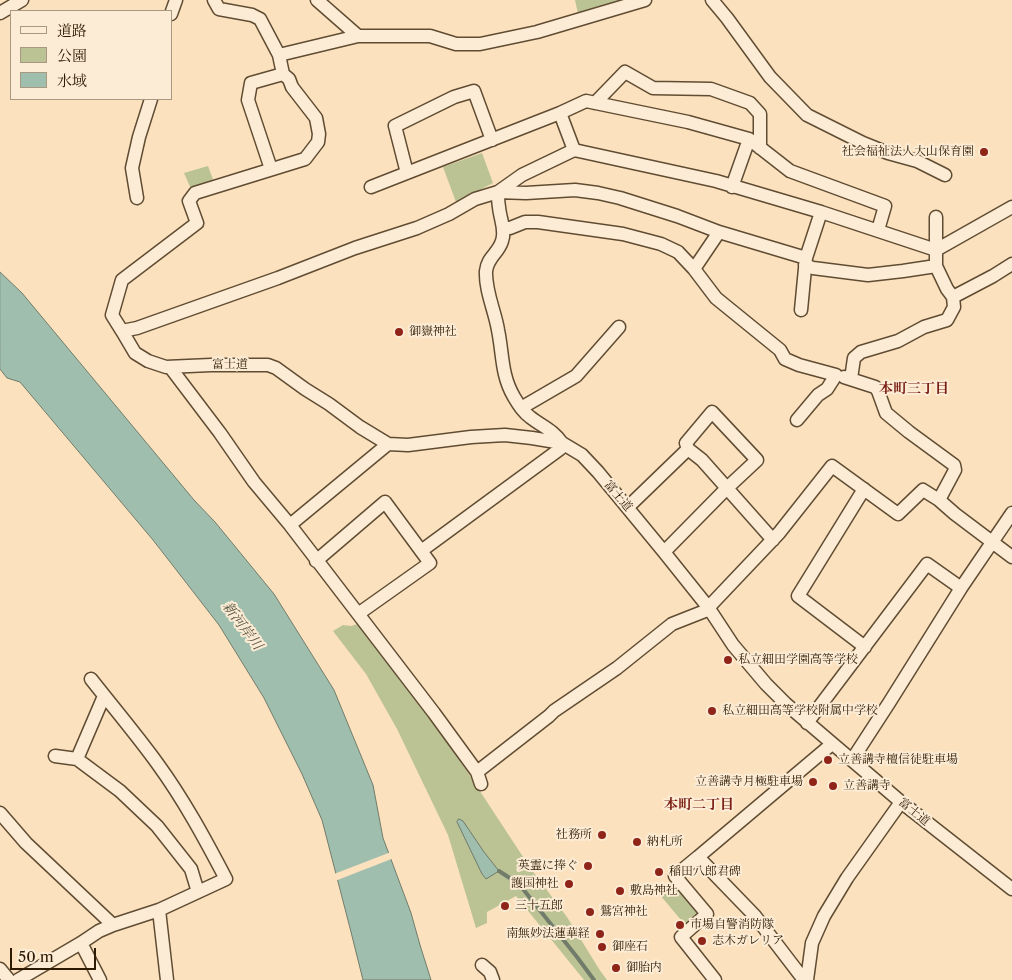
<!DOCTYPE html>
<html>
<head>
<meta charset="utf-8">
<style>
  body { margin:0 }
  #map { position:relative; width:1012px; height:980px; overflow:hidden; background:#fbe1be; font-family:"Libre Caslon Text","Noto Serif JP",serif }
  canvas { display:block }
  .legend { position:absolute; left:10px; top:10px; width:162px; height:90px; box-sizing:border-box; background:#fcecd5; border:1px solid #a99881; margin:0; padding:6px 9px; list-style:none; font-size:15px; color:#2d1a03 }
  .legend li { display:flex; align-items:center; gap:10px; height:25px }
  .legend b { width:25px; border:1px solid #a99881 }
  .scale { position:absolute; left:10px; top:948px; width:86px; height:22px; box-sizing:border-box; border:2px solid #2d1a03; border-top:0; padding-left:6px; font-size:15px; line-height:18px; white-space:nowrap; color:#2d1a03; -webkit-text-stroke:4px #fcecd5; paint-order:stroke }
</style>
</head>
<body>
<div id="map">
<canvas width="1012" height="980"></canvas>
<ul class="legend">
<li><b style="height:6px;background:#fcecd5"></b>道路</li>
<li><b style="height:14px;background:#bbc394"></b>公園</li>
<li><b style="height:14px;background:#9fbeae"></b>水域</li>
</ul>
<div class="scale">50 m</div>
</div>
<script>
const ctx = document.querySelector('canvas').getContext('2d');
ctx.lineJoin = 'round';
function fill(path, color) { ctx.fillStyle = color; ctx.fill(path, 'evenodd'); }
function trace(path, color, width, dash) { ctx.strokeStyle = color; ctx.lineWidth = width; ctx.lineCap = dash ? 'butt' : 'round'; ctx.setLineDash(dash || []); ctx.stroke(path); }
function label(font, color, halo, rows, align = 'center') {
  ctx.font = font + ' "Libre Caslon Text","Noto Serif JP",serif'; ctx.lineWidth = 4; ctx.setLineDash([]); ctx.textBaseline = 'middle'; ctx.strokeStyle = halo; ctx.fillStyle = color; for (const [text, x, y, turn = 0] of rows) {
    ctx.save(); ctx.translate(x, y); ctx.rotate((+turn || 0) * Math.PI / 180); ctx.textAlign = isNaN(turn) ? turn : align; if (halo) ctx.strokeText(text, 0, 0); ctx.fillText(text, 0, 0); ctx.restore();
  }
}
fill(new Path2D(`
  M 575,0 L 636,0 L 579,18 Z
  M 482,153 L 493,183 L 456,202 L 443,167 Z
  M 208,166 L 214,182 L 191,189 L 184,173 Z
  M 361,623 L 449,744 L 531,869 L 567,917 L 599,969 L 607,980 L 584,980 L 516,896 L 487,912 L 487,923 L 476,928 L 448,835 L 397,729 L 366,674 L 333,631 L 343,625 L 351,626 Z
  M 675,882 L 702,913 L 686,926 L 660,895 Z`), '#bbc394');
const water = new Path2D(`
  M 0,272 L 22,293 L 194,500 L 215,522 L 274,594 L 334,690 L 373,785 L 383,838 L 411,913 L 420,945 L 431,980 L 363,980 L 350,928 L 322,820 L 302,774 L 264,698 L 219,625 L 153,540 L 20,382 L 7,378 L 0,369 Z
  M 459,819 L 463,821 L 484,852 L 499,871 L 486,879 L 482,874 L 457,822 Z`);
fill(water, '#9fbeae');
trace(water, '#717c6a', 1);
fill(new Path2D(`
  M 391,852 L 394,858 L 335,881 L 334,874 Z`), '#fbe1be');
trace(new Path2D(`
  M 499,871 L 519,884 L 577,957 L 594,980`), '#717c6a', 4);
const street = new Path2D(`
  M 214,0 L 219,9 L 252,15 L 260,19 L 279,55 L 283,74 L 289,79 L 292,87 L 316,118 L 319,134 L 318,142 L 305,159 L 195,193 L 189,201 L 197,223 L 122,280 L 112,315 L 122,331 L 137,328 L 278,278 L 355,248 L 417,228 L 449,214 L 475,199 L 498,192 L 522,175 L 574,150 L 716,181 L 821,212 L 936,250 L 1012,207
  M 317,0 L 358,36 L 430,36 L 456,44 L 480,44 L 537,32 L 645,0
  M 712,0 L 727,18 L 770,77 L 807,115 L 863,143 L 888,153 L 917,161 L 945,175
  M 0,13 L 22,0
  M 171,14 L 176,0
  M 279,55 L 358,36
  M 595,103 L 625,72 L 653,88 L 711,89 L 750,103 L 760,114 L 760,148
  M 560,113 L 574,150
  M 271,169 L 248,100 L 251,83 L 283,74
  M 407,173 L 395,126 L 454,97 L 474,91 L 492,140
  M 371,187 L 560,113 L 586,101 L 688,122 L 749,139 L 790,171 L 885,206 L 878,230
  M 732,187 L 749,139
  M 137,198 L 132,168 L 139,137 L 151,99
  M 503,228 L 510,228 L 525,222 L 538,222 L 623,234 L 661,244 L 678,252 L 694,269 L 716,298 L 780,350 L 785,359 L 799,365 L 836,375 L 827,389 L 818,395 L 797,420
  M 805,265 L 813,268 L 868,275 L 903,271 L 936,266
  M 694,269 L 719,232
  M 953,297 L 993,276 L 1012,264
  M 801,310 L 806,258 L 821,212
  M 122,331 L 135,353 L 148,361 L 166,367 L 211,365 L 268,365 L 276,368 L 305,389 L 329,404 L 360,427 L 388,444 L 408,445 L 471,437 L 505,435 L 532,438 L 562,443 L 582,455 L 598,472 L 664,552 L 708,607 L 733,645 L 766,684 L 786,704 L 901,802 L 1012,889
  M 170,367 L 220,433 L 254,482 L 290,525 L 434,713 L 477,772 L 481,784
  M 844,377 L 875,387 L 878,391 L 886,413 L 909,432 L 954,465 L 955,470 L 939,500
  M 851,379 L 854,358 L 861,352 L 898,341 L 924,327 L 947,320 L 954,307 L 953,297 L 947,289 L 936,266 L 936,217
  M 521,408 L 576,376 L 619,327
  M 688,449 L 702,460 L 773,540
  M 864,489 L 798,596 L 865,647
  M 628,507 L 688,449 L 686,443 L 712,412 L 757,460 L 727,488 L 664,552
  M 290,525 L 388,444
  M 421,551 L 560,449 L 562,443 C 553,430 543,427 530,417 C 523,412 518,404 514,397 C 501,375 503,354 498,330 C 495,311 485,291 486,271 C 488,256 498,254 502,241 C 506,230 500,219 499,207 C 498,202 498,197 498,192 L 526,193 L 575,190 L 598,193 L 620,198 L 677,216 L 719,232 L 806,258
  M 316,561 L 385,502 L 430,563 L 358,614
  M 807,723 L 927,564 L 961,588
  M 55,756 L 77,759 L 120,791 L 157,826 L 191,869 L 198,892
  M 77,759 L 104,696
  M 852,760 L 889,703 L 961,588 L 1012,513
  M 477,772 L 549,716 L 554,711 L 617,668 L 672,624 L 705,611 L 779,533 L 832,466 L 898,514 L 923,490 L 939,500 L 955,514 L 1012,557
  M 0,813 L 26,843 L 113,925
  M 698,857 L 675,876 L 707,914 L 681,937 L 715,980
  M 159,910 L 167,980
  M 81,943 L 100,980
  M 482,965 L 490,972 L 493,980
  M 0,969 L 9,980
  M 18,980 L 81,943 L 99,931 L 113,925 L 159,910 L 226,879 C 205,839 184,800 157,763 C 136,734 113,707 91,679
  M 804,980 L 755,916 L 698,857 L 832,744
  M 807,980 L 812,943 L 824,916 L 847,878 L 901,802`);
trace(street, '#604c32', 15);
trace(street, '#fcecd5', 12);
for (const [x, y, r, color] of [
  [984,152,5,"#8f2418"],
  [399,332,5,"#8f2418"],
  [728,660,5,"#8f2418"],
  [712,711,5,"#8f2418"],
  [828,760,5,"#8f2418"],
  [813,782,5,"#8f2418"],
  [833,786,5,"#8f2418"],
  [602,835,5,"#8f2418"],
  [637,842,5,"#8f2418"],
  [588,866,5,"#8f2418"],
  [659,872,5,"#8f2418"],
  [569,884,5,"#8f2418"],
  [620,891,5,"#8f2418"],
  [505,906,5,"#8f2418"],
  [590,912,5,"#8f2418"],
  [680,925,5,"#8f2418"],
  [600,934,5,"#8f2418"],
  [702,941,5,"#8f2418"],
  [602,947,5,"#8f2418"],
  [616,968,5,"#8f2418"]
]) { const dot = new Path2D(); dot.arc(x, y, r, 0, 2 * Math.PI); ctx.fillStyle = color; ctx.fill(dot); trace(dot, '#fcecd5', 2); }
label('12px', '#2d1a03', '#fcecd5', [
  ["社会福祉法人大山保育園",974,152,"right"],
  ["御嶽神社",409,332],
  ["私立細田学園高等学校",738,660],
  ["私立細田高等学校附属中学校",722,711],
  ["立善講寺檀信徒駐車場",838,760],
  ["立善講寺月極駐車場",803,782,"right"],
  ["立善講寺",843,786],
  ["社務所",592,835,"right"],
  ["納札所",647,842],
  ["英霊に捧ぐ",578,866,"right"],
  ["稲田八郎君碑",669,872],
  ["護国神社",559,884,"right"],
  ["敷島神社",630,891],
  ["三十五郎",515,906],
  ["鷲宮神社",600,912],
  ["市場自警消防隊",690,925],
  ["南無妙法蓮華経",590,934,"right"],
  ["志木ガレリア",712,941],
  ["御座石",612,947],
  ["御胎内",626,968]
], 'left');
label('12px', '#2d1a03', '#fcecd5', [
  ["富士道",230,365],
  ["富士道",618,496,50],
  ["富士道",914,812,39]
]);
label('bold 14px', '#7a1f14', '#fcecd5', [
  ["本町三丁目",914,389],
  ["本町二丁目",699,805]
]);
label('italic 14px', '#55533f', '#fcecd5', [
  ["新河岸川",242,626,53]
]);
</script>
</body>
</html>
